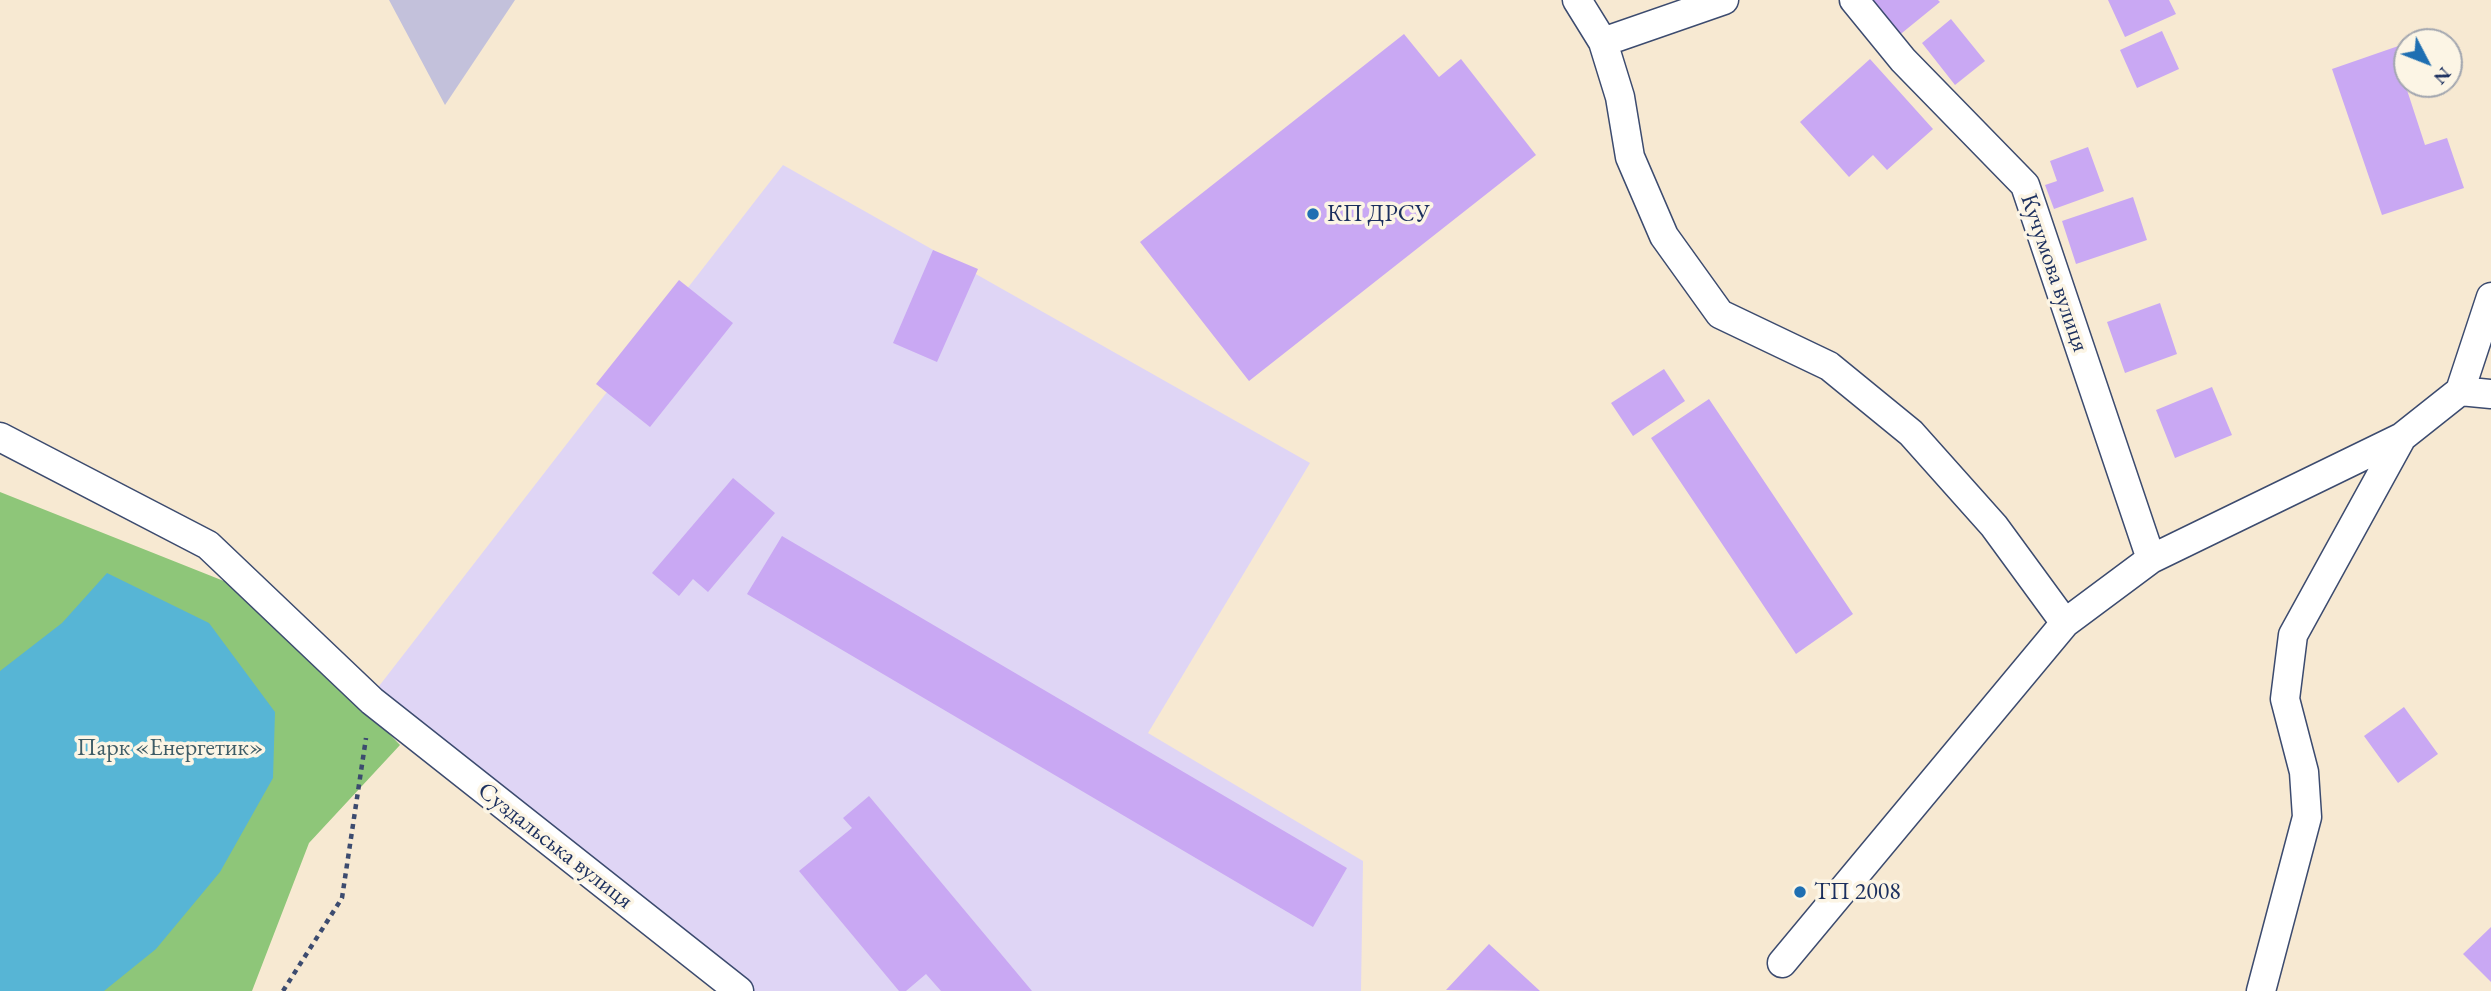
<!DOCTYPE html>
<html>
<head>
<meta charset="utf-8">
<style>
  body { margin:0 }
  #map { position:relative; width:2491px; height:991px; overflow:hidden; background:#f7e9d2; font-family:"EB Garamond",serif }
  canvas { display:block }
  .north { position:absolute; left:2393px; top:28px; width:70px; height:70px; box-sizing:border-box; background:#fcf5e5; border:2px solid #a2a6af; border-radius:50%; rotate:132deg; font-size:19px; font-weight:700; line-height:28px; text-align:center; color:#1b2f5e }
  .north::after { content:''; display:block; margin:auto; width:24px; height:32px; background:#1f6fb2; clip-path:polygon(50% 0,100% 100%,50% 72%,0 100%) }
</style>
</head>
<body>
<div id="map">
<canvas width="2491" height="991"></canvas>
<div class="north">N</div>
</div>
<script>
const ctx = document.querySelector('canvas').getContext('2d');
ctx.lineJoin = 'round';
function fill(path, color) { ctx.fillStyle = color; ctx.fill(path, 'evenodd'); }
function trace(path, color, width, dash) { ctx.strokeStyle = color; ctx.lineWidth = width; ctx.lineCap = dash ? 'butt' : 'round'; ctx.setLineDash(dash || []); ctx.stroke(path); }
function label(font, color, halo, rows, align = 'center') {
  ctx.font = font + ' "EB Garamond",serif'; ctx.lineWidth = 7; ctx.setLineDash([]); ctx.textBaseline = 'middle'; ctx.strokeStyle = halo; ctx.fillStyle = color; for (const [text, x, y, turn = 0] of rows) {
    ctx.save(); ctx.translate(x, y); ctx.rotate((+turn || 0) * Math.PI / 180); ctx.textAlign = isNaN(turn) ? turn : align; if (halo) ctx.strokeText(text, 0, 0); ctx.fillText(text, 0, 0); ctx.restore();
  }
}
fill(new Path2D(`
  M 783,165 L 1310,463 L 1148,733 L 1363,861 L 1361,991 L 754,991 L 376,690 Z`), '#dfd5f5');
fill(new Path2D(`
  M 389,0 L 515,0 L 445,105 Z`), '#c3c1db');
fill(new Path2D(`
  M 0,492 L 254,593 L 400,745 L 309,843 L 252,991 L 0,991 Z`), '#8ec679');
fill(new Path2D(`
  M 107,573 L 209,623 L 275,712 L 273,778 L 220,872 L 156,949 L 104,991 L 0,991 L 0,671 L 62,623 Z`), '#57b5d5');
fill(new Path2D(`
  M 1873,0 L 1938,0 L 1940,2 L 1897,37 L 1869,3 Z
  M 2108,0 L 2169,0 L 2176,14 L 2125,37 Z
  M 1951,19 L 1985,61 L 1955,85 L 1922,43 Z
  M 2162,31 L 2179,69 L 2137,88 L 2120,50 Z
  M 1404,34 L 1439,77 L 1461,59 L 1536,155 L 1249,381 L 1140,242 Z
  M 2407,43 L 2407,84 L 2422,85 L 2407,90 L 2425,145 L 2447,138 L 2464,188 L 2382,215 L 2332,69 Z
  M 1870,59 L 1933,129 L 1887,170 L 1873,155 L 1849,177 L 1800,122 Z
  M 2088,147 L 2104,191 L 2054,209 L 2045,185 L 2057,181 L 2050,161 Z
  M 2133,197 L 2147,240 L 2076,264 L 2062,221 Z
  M 933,250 L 978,269 L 937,362 L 893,343 Z
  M 679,280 L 733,323 L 650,427 L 596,384 Z
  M 2160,303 L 2177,354 L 2125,373 L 2107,322 Z
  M 1664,369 L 1685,401 L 1633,436 L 1611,403 Z
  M 2212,387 L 2232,435 L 2175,458 L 2156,410 Z
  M 1709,399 L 1853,614 L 1796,654 L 1651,438 Z
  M 733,478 L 775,513 L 708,592 L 693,579 L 679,596 L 652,573 Z
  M 782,536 L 1347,868 L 1313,927 L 747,594 Z
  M 2404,707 L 2438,754 L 2398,783 L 2364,736 Z
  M 869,796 L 1032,991 L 941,991 L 926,974 L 906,991 L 899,991 L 799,871 L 852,828 L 843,818 Z
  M 2491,927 L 2491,982 L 2463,954 Z
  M 1489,944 L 1540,991 L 1446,990 Z`), '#c9a8f3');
const minor = new Path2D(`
  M 1577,0 L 1603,42 L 1724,0
  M 1854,0 L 1903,60 L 2025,185 L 2151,559
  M 1603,42 L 1620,97 L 1630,157 L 1664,236 L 1720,314 L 1829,366 L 1911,433 L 1994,526 L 2065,623
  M 2460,391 L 2491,394
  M 0,437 L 208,545 L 372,701 L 739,991
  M 1782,963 L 2065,623 L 2151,559 L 2402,437
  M 2261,991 L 2307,817 L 2304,772 L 2285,699 L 2293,635 L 2402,437 L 2460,391 L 2491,297`);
trace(minor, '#3c4b6f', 31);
trace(new Path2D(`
  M 283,991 L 342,898 L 366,738`), '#3c4b6f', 4.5, [5, 5]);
trace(minor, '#fff', 28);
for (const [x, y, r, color] of [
  [1313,214,7,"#1f6fb2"],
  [1800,892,7,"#1f6fb2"]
]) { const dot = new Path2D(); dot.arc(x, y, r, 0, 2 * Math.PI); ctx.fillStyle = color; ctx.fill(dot); trace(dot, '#fcf5e5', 2.5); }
label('24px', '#1b2f5e', '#fcf5e5', [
  ["КП ДРСУ",1327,214],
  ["ТП 2008",1814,892]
], 'left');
label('24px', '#1b2f5e', '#fcf5e5', [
  ["Кучумова вулиця",2054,273,71],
  ["Суздальська вулиця",555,846,38]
]);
label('24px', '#3e5c66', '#fcf5e5', [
  ["Парк «Енергетик»",170,748]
]);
</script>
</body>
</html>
